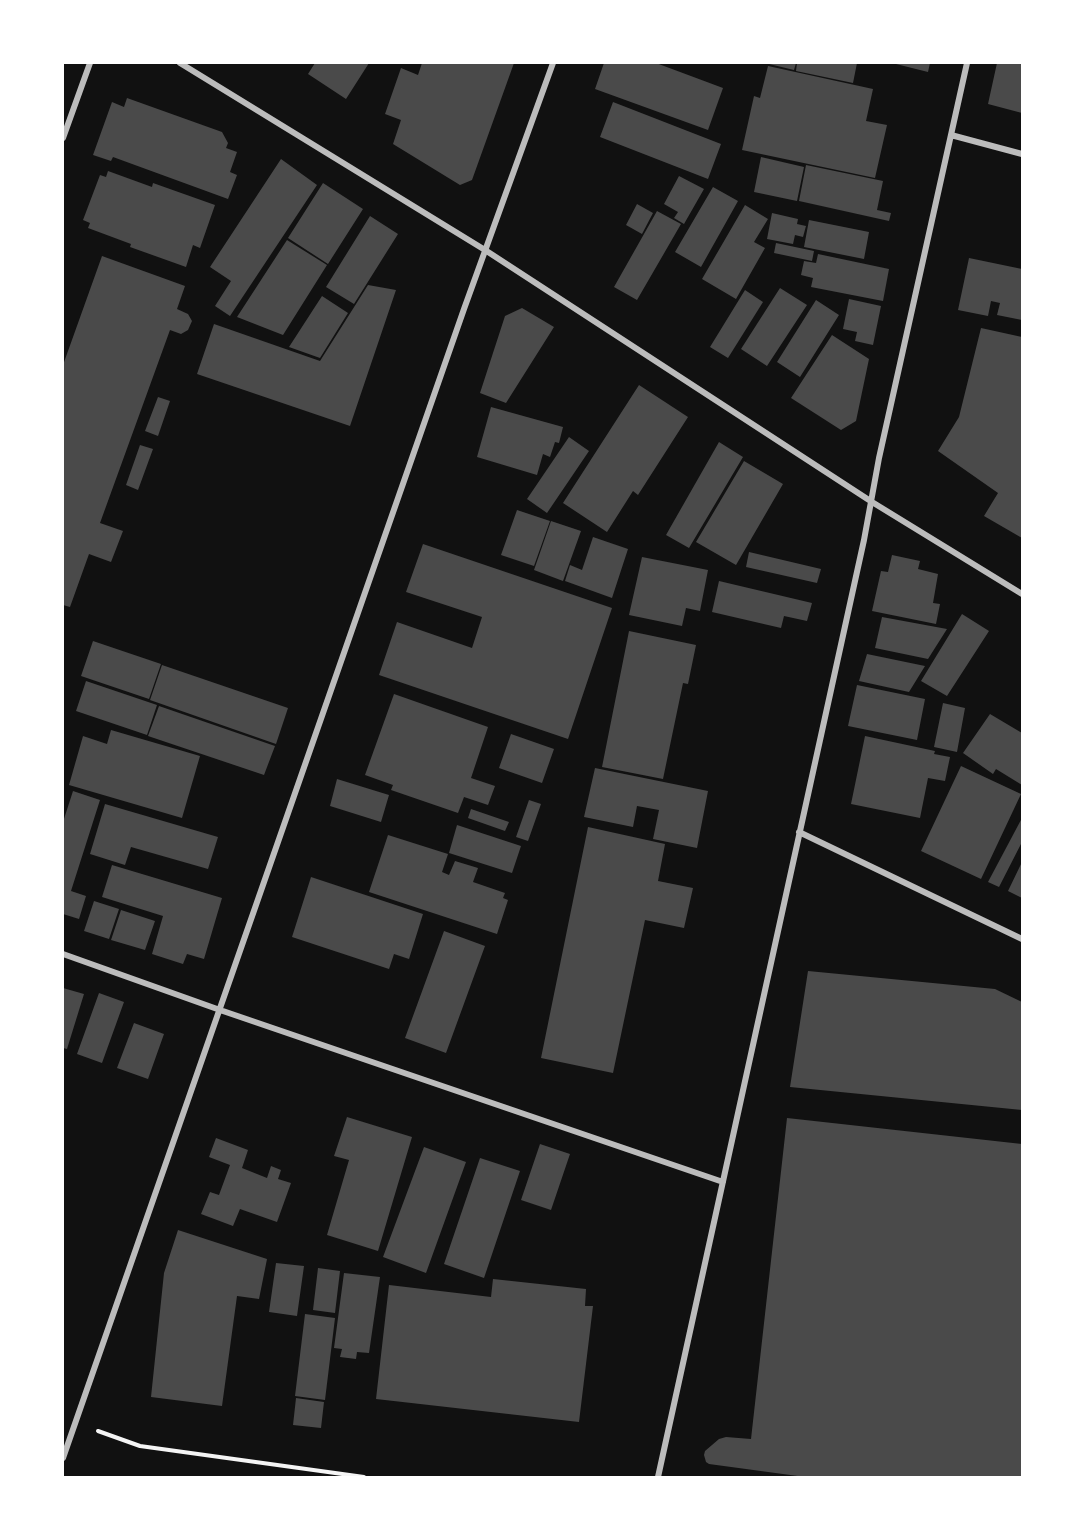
<!DOCTYPE html>
<html>
<head>
<meta charset="utf-8">
<style>
  body { margin:0 }
  #map { position:relative; width:1085px; height:1540px; overflow:hidden; background:#111; font-family:"Exo 2",sans-serif }
  canvas { display:block }
  .frame { position:absolute; inset:0; border:64px solid #fff; pointer-events:none }
</style>
</head>
<body>
<div id="map">
<canvas width="1085" height="1540"></canvas>
<div class="frame"></div>
</div>
<script>
const ctx = document.querySelector('canvas').getContext('2d');
ctx.lineJoin = 'round';
function fill(path, color) { ctx.fillStyle = color; ctx.fill(path, 'evenodd'); }
function trace(path, color, width, dash) { ctx.strokeStyle = color; ctx.lineWidth = width; ctx.lineCap = dash ? 'butt' : 'round'; ctx.setLineDash(dash || []); ctx.stroke(path); }
fill(new Path2D(`
  M 315,63 L 369,63 L 346,99 L 308,74 Z
  M 422,63 L 514,63 L 472,180 L 460,185 L 393,144 L 401,120 L 385,114 L 401,68 L 418,75 Z
  M 604,63 L 656,63 L 723,88 L 708,130 L 595,89 Z
  M 765,63 L 796,63 L 794,70 Z
  M 797,63 L 857,63 L 853,83 L 796,71 Z
  M 892,63 L 930,63 L 928,72 Z
  M 997,63 L 1022,63 L 1022,113 L 988,104 Z
  M 768,66 L 873,89 L 866,121 L 887,125 L 875,178 L 742,150 L 754,96 L 760,98 Z
  M 127,98 L 222,132 L 228,143 L 226,148 L 237,152 L 230,172 L 237,175 L 228,199 L 113,157 L 111,161 L 93,155 L 112,102 L 124,107 Z
  M 613,102 L 721,144 L 708,179 L 600,137 Z
  M 761,157 L 804,167 L 797,201 L 754,192 Z
  M 281,159 L 317,185 L 230,316 L 215,306 L 231,281 L 210,267 Z
  M 806,165 L 883,181 L 877,210 L 891,213 L 889,221 L 799,201 Z
  M 108,171 L 152,187 L 153,183 L 215,205 L 200,248 L 193,245 L 186,267 L 130,247 L 131,244 L 88,228 L 90,223 L 83,220 L 100,175 L 106,177 Z
  M 679,176 L 704,189 L 684,224 L 674,218 L 678,212 L 664,204 Z
  M 323,183 L 363,209 L 328,264 L 288,238 Z
  M 713,187 L 738,201 L 701,267 L 675,252 Z
  M 637,204 L 653,213 L 642,234 L 626,225 Z
  M 745,205 L 768,219 L 754,242 L 765,248 L 736,299 L 702,279 Z
  M 657,211 L 681,224 L 637,300 L 614,287 Z
  M 772,213 L 798,219 L 797,224 L 806,226 L 803,237 L 795,235 L 793,244 L 767,239 Z
  M 370,216 L 398,234 L 354,304 L 326,287 Z
  M 809,220 L 869,232 L 864,259 L 804,247 Z
  M 287,240 L 327,265 L 283,335 L 237,317 Z
  M 776,243 L 814,251 L 812,261 L 774,253 Z
  M 818,254 L 889,269 L 883,301 L 811,287 L 813,278 L 801,275 L 804,261 L 816,263 Z
  M 102,256 L 185,286 L 177,309 L 188,314 L 192,321 L 188,330 L 181,334 L 170,330 L 100,523 L 123,531 L 111,562 L 89,554 L 70,607 L 63,605 L 63,365 Z
  M 969,258 L 1022,269 L 1022,320 L 997,315 L 1000,303 L 991,301 L 988,316 L 958,310 Z
  M 368,285 L 396,290 L 350,426 L 197,374 L 214,324 L 320,361 Z
  M 780,288 L 807,305 L 767,366 L 741,349 Z
  M 745,290 L 763,302 L 728,358 L 710,347 Z
  M 322,296 L 348,313 L 320,358 L 289,347 Z
  M 849,299 L 881,306 L 873,345 L 855,341 L 857,332 L 843,329 Z
  M 816,300 L 839,315 L 800,377 L 777,362 Z
  M 522,308 L 554,327 L 506,403 L 480,393 L 505,316 Z
  M 981,328 L 1022,337 L 1022,538 L 984,516 L 998,493 L 938,451 L 959,417 Z
  M 832,335 L 869,359 L 856,421 L 841,430 L 791,398 Z
  M 639,385 L 688,417 L 638,495 L 633,491 L 607,532 L 563,503 Z
  M 158,397 L 170,401 L 158,436 L 145,431 Z
  M 491,407 L 563,427 L 559,443 L 555,442 L 550,457 L 543,454 L 537,475 L 477,457 Z
  M 569,437 L 589,451 L 547,513 L 527,499 Z
  M 719,442 L 743,457 L 689,548 L 666,535 Z
  M 140,445 L 153,449 L 138,490 L 126,485 Z
  M 744,461 L 783,484 L 736,565 L 696,542 Z
  M 517,510 L 550,521 L 534,566 L 501,555 Z
  M 551,521 L 581,531 L 563,581 L 534,570 Z
  M 593,537 L 628,549 L 612,598 L 565,581 L 570,565 L 582,570 Z
  M 423,544 L 612,608 L 568,739 L 379,675 L 397,622 L 472,648 L 482,617 L 406,592 Z
  M 749,552 L 821,569 L 817,583 L 746,567 Z
  M 892,555 L 920,561 L 918,569 L 938,574 L 933,603 L 940,604 L 936,624 L 872,611 L 881,571 L 888,572 Z
  M 642,557 L 708,570 L 700,611 L 686,608 L 682,626 L 629,615 Z
  M 719,581 L 812,603 L 807,621 L 784,616 L 781,628 L 712,612 Z
  M 962,614 L 989,631 L 947,696 L 921,681 Z
  M 882,617 L 947,629 L 928,659 L 875,648 Z
  M 629,631 L 696,645 L 688,684 L 683,683 L 663,779 L 602,767 Z
  M 93,641 L 161,664 L 149,699 L 81,676 Z
  M 867,654 L 925,666 L 909,692 L 859,681 Z
  M 162,665 L 288,708 L 276,744 L 150,700 Z
  M 86,681 L 157,705 L 147,735 L 76,711 Z
  M 857,685 L 925,699 L 917,740 L 848,726 Z
  M 394,694 L 488,727 L 471,778 L 495,786 L 488,805 L 464,797 L 458,813 L 391,790 L 393,785 L 365,775 Z
  M 943,703 L 965,708 L 957,752 L 934,747 Z
  M 159,706 L 275,746 L 264,775 L 148,736 Z
  M 990,714 L 1022,733 L 1022,785 L 996,769 L 993,774 L 963,753 Z
  M 111,730 L 200,756 L 182,818 L 69,785 L 83,736 L 107,744 Z
  M 511,734 L 554,749 L 542,783 L 499,768 Z
  M 865,736 L 935,751 L 934,754 L 950,757 L 945,781 L 928,778 L 920,818 L 851,804 Z
  M 961,766 L 1021,794 L 981,879 L 921,851 Z
  M 595,768 L 708,791 L 697,848 L 653,839 L 659,810 L 637,806 L 633,827 L 584,817 Z
  M 337,779 L 389,795 L 381,822 L 330,806 Z
  M 73,791 L 100,800 L 71,891 L 86,896 L 79,919 L 63,914 L 63,822 Z
  M 529,800 L 541,804 L 528,841 L 516,837 Z
  M 105,804 L 218,837 L 208,869 L 131,847 L 125,865 L 90,854 Z
  M 471,809 L 509,822 L 505,831 L 468,818 Z
  M 1022,818 L 1022,842 L 999,887 L 988,882 Z
  M 457,825 L 521,846 L 512,873 L 449,853 Z
  M 588,827 L 665,844 L 658,881 L 693,888 L 684,928 L 645,920 L 613,1073 L 541,1058 Z
  M 388,835 L 448,854 L 442,872 L 449,875 L 455,861 L 478,868 L 473,882 L 505,893 L 503,898 L 508,900 L 497,934 L 369,892 Z
  M 1022,862 L 1022,898 L 1008,891 Z
  M 112,865 L 222,898 L 204,959 L 187,954 L 183,964 L 152,954 L 163,916 L 102,897 Z
  M 311,877 L 423,914 L 409,959 L 394,954 L 389,969 L 292,937 Z
  M 94,901 L 119,909 L 109,939 L 84,931 Z
  M 121,910 L 155,921 L 145,950 L 111,940 Z
  M 444,931 L 485,946 L 446,1053 L 405,1038 Z
  M 808,971 L 995,989 L 1022,1002 L 1022,1110 L 790,1087 Z
  M 63,988 L 84,994 L 67,1049 L 63,1048 Z
  M 99,993 L 124,1002 L 102,1063 L 77,1054 Z
  M 134,1023 L 164,1034 L 148,1079 L 117,1068 Z
  M 347,1117 L 412,1137 L 378,1251 L 327,1235 L 349,1160 L 334,1156 Z
  M 787,1118 L 1022,1144 L 1022,1477 L 805,1477 L 709,1464 L 706,1462 L 704,1455 L 705,1451 L 719,1439 L 726,1437 L 751,1439 Z
  M 216,1138 L 248,1150 L 242,1168 L 267,1178 L 271,1166 L 281,1170 L 278,1179 L 291,1183 L 277,1222 L 240,1209 L 233,1226 L 201,1214 L 210,1192 L 219,1195 L 230,1165 L 209,1157 Z
  M 540,1144 L 570,1154 L 551,1210 L 521,1200 Z
  M 424,1147 L 466,1162 L 426,1273 L 383,1257 Z
  M 480,1158 L 520,1171 L 484,1278 L 444,1264 Z
  M 178,1230 L 267,1259 L 259,1299 L 237,1296 L 222,1406 L 151,1397 L 164,1273 Z
  M 276,1263 L 304,1266 L 297,1316 L 269,1312 Z
  M 318,1268 L 340,1271 L 335,1313 L 313,1310 Z
  M 344,1273 L 380,1277 L 369,1353 L 357,1352 L 356,1359 L 340,1357 L 342,1349 L 334,1348 Z
  M 493,1279 L 586,1289 L 585,1306 L 593,1306 L 579,1422 L 376,1399 L 389,1285 L 491,1297 Z
  M 305,1314 L 335,1318 L 325,1400 L 295,1396 Z
  M 296,1398 L 324,1402 L 321,1428 L 293,1425 Z`), '#4a4a4a');
trace(new Path2D(`
  M 98,1431 L 140,1446 L 364,1477`), '#f5f5f5', 4);
trace(new Path2D(`
  M 180,63 L 485,250 L 872,502 L 1022,594
  M 951,135 L 1022,154
  M 63,138 L 90,63
  M 799,832 L 1022,939
  M 63,954 L 220,1010 L 723,1182
  M 63,1458 L 464,309 L 553,63
  M 658,1477 L 864,540 L 879,458 L 967,63`), '#bcbcbc', 6);
</script>
</body>
</html>
